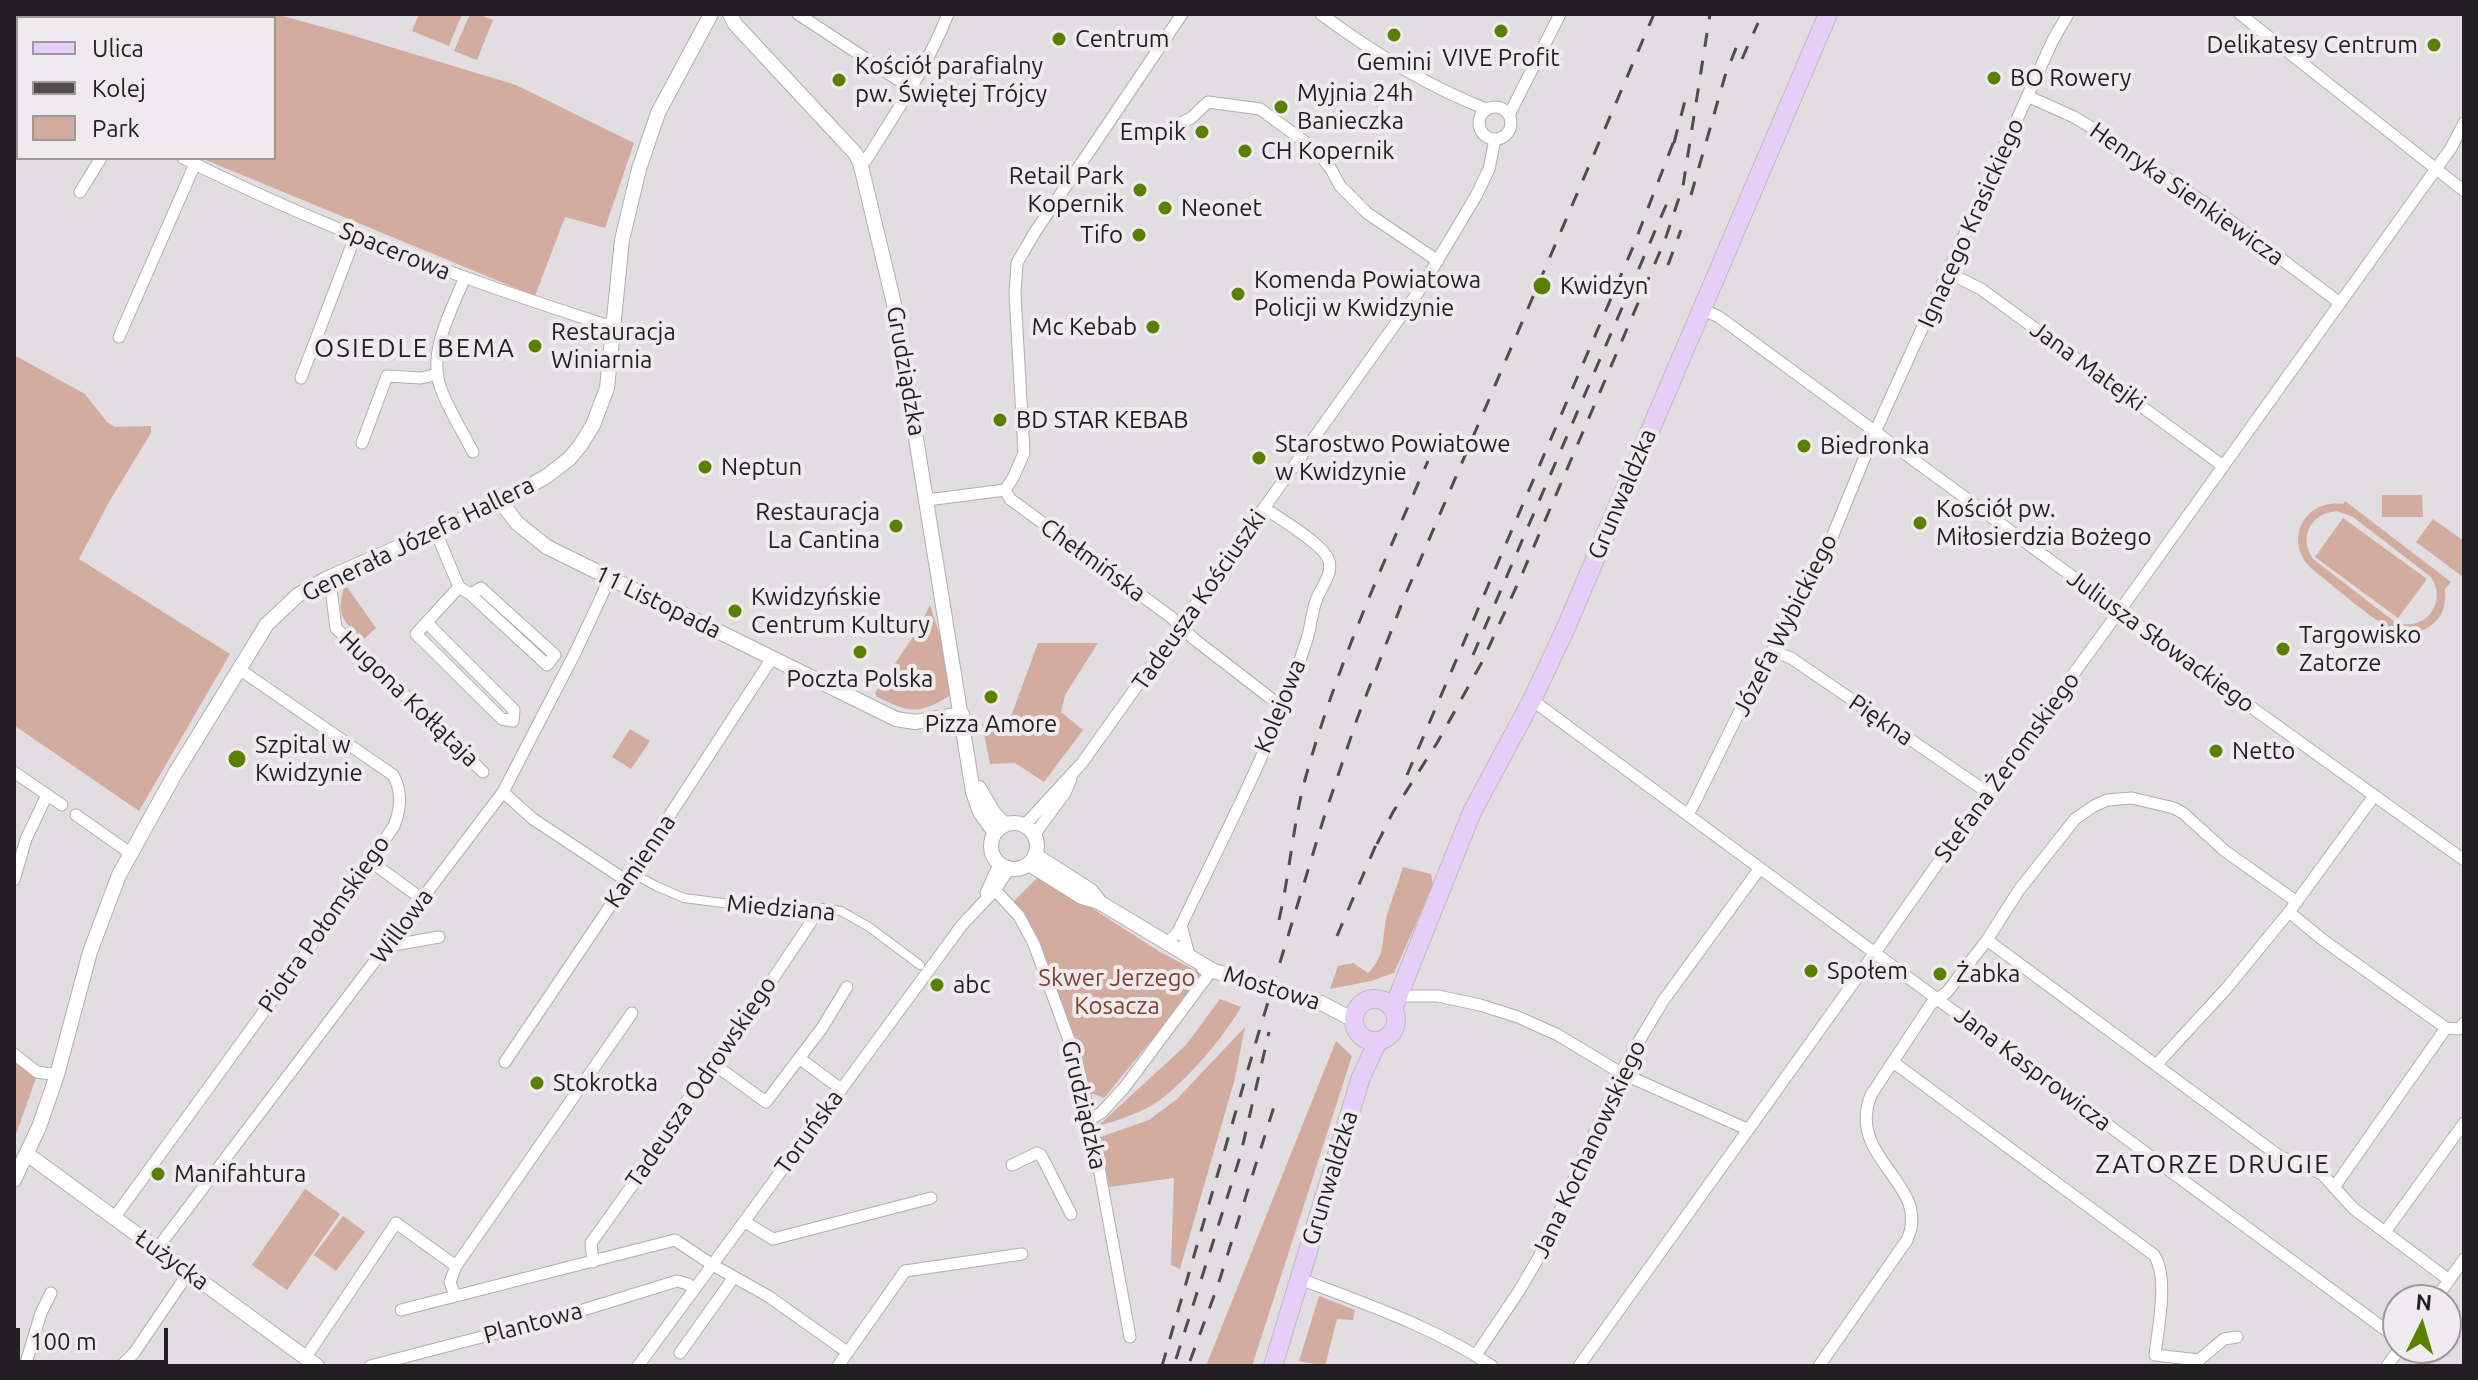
<!DOCTYPE html>
<html>
<head>
<meta charset="utf-8">
<style>
  body { margin:0 }
  #map { position:relative; width:2478px; height:1380px; overflow:hidden; background:#e1dde0; font-family:Ubuntu,sans-serif }
  canvas { display:block }
  .frame { position:absolute; inset:0; border:16px solid #211f21; pointer-events:none }
  .legend { position:absolute; left:16px; top:16px; width:260px; height:144px; box-sizing:border-box; background:#efeaed; border:2px solid #9d999b; margin:0; padding:10px 14px; list-style:none; font-size:24px; color:#211f21 }
  .legend li { display:flex; align-items:center; gap:16px; height:40px }
  .legend b { width:40px; border:2px solid #9d999b }
  .north { position:absolute; left:2382px; top:1284px; width:80px; height:80px; box-sizing:border-box; background:#efeaed; border:2px solid #9d999b; border-radius:50%; rotate:5deg; font-size:22px; font-weight:700; line-height:32px; text-align:center; color:#211f21 }
  .north::after { content:''; display:block; margin:auto; width:28px; height:36px; background:#5a8000; clip-path:polygon(50% 0,100% 100%,50% 72%,0 100%) }
  .scale { position:absolute; left:16px; top:1328px; width:152px; height:36px; box-sizing:border-box; border:4px solid #211f21; border-top:0; padding-left:10px; font-size:24px; line-height:28px; white-space:nowrap; color:#211f21; -webkit-text-stroke:6px #efeaed; paint-order:stroke }
</style>
</head>
<body>
<div id="map">
<canvas width="2478" height="1380"></canvas>
<div class="frame"></div>
<ul class="legend">
<li><b style="height:10px;background:#e5cff9"></b>Ulica</li>
<li><b style="height:10px;background:#504d4f"></b>Kolej</li>
<li><b style="height:22px;background:#d3aca0"></b>Park</li>
</ul>
<div class="north">N</div>
<div class="scale">100 m</div>
</div>
<script>
const ctx = document.querySelector('canvas').getContext('2d');
ctx.lineJoin = 'round';
function fill(path, color) { ctx.fillStyle = color; ctx.fill(path, 'evenodd'); }
function trace(path, color, width, dash) { ctx.strokeStyle = color; ctx.lineWidth = width; ctx.lineCap = dash ? 'butt' : 'round'; ctx.setLineDash(dash || []); ctx.stroke(path); }
function label(font, color, halo, rows, align = 'center') {
  ctx.font = font + ' Ubuntu,sans-serif'; ctx.lineWidth = 8; ctx.setLineDash([]); ctx.textBaseline = 'middle'; ctx.strokeStyle = halo; ctx.fillStyle = color; for (const [text, x, y, turn = 0] of rows) {
    ctx.save(); ctx.translate(x, y); ctx.rotate((+turn || 0) * Math.PI / 180); ctx.textAlign = isNaN(turn) ? turn : align; if (halo) ctx.strokeText(text, 0, 0); ctx.fillText(text, 0, 0); ctx.restore();
  }
}
fill(new Path2D(`
  M 163,14 L 275,14 L 341,32 L 516,85 L 634,143 L 605,228 L 565,217 L 535,296 L 201,158 L 274,158 L 274,18 L 160,18 Z
  M 419,14 L 462,14 L 449,46 L 412,31 Z
  M 470,14 L 478,14 L 493,20 L 477,60 L 454,51 Z
  M 14,355 L 85,394 L 107,422 L 115,427 L 151,426 L 151,433 L 109,502 L 79,559 L 230,654 L 139,811 L 15,726 L 14,727 Z
  M 2382,495 L 2422,495 L 2423,517 L 2382,517 Z
  M 2345,501 L 2451,582 L 2445,589 C 2446,602 2444,615 2434,623 C 2424,632 2411,635 2398,632 C 2380,627 2330,583 2312,569 C 2283,542 2303,499 2343,504 ZM 2337,511 L 2353,517 L 2431,577 C 2448,603 2425,633 2395,622 L 2313,559 C 2298,537 2311,513 2337,511 Z
  M 2343,518 L 2427,579 L 2398,618 L 2315,557 Z
  M 2433,519 L 2464,541 L 2463,577 L 2416,542 Z
  M 345,584 L 376,628 L 363,640 C 341,619 336,615 345,584 Z
  M 930,605 L 945,651 L 951,695 C 918,715 911,713 877,697 L 875,693 L 919,628 Z
  M 1038,643 L 1098,643 L 1065,695 L 1061,712 L 1083,730 L 1044,782 L 1015,763 L 990,764 L 982,724 L 1010,719 Z
  M 630,729 L 650,741 L 631,769 L 612,757 Z
  M 1403,867 L 1431,874 L 1433,885 L 1394,973 L 1371,981 L 1330,989 L 1338,966 L 1353,963 L 1368,973 C 1387,955 1381,938 1387,915 C 1392,899 1398,883 1403,867 Z
  M 1042,876 L 1160,952 L 1202,974 L 1154,1037 L 1104,1098 L 1091,1093 L 1077,1044 L 1040,946 L 1013,902 L 1036,879 Z
  M 1220,999 L 1241,1007 C 1223,1038 1186,1082 1157,1102 C 1139,1114 1118,1120 1098,1126 L 1186,1045 Z
  M 1245,1027 L 1235,1078 L 1180,1269 L 1171,1265 L 1174,1178 L 1109,1187 L 1100,1137 L 1149,1120 L 1177,1099 Z
  M 1336,1041 L 1352,1056 L 1252,1366 L 1206,1366 Z
  M 14,1061 L 36,1078 L 14,1140 Z
  M 305,1189 L 340,1214 L 287,1290 L 252,1265 Z
  M 343,1216 L 365,1232 L 336,1271 L 314,1255 Z
  M 1319,1296 L 1355,1310 L 1353,1320 L 1337,1319 L 1325,1366 L 1299,1361 Z`), '#d3aca0');
const pedestrian = new Path2D(`
  M 632,873 L 656,886 L 684,898 L 746,906 L 822,908 L 841,911 L 869,927 L 920,965`);
const minor = new Path2D(`
  M 798,14 L 912,89
  M 1321,14 C 1372,52 1427,86 1486,109
  M 2240,14 L 2464,191
  M 2027,96 L 2074,117 L 2089,126 L 2221,214 L 2340,303
  M1479 123a16 16 0 1 1 32 0a16 16 0 1 1-32 0Z
  M 1509,115 L 1560,14
  M 1175,126 L 1191,118 L 1208,102 L 1260,109 L 1316,150 L 1331,169 L 1340,186 L 1367,213 L 1438,261
  M 183,158 C 318,226 459,278 603,324 L 613,325
  M 860,162 L 866,160 C 896,112 927,67 948,14
  M 80,192 L 101,158
  M 1949,273 L 1981,289 L 2223,466
  M 464,279 C 451,312 427,353 441,389 C 449,410 462,431 473,452
  M 1702,309 L 1719,317 L 2212,679 L 2464,860
  M 119,337 L 195,164
  M 301,378 L 355,237
  M 362,443 L 387,376 L 421,378 L 438,374
  M 1005,490 L 1013,478 L 1024,453 L 1015,294 L 1017,263 L 1035,232 L 1182,14
  M 1005,490 L 1010,499 L 1171,617 L 1194,639 L 1282,707
  M 927,500 L 1005,490
  M 435,530 L 459,587 L 470,594 L 547,665 L 555,655 L 481,588 L 470,594
  M 326,579 L 331,589 L 336,628 L 483,772
  M 427,623 L 514,710 L 513,721 L 502,719 L 416,634 L 459,587
  M 1773,651 L 1791,658 L 1987,792
  M 1532,700 L 2398,1339
  M 14,772 L 62,805
  M 503,792 L 533,819 L 627,881
  M 1687,814 L 1693,806 L 1757,676 L 1802,600 L 1828,547 L 1875,432 L 2053,40 L 2068,14
  M 76,815 L 130,853
  M 1024,826 L 1082,763 L 1421,288 L 1476,196 L 1489,169 L 1495,139
  M 1034,835 L 1065,793 L 1071,779
  M 370,861 L 422,899
  M 14,880 L 26,839 L 47,795
  M 995,890 L 1019,916 L 1034,944 L 1077,1062 L 1088,1108 L 1130,1337
  M 986,893 L 999,864
  M 2289,912 L 2323,940 L 2446,1028 L 2459,1029 L 2464,1023
  M 1181,925 L 1189,955
  M 1987,940 L 2279,1156 L 2322,1174 L 2354,1209 L 2449,1280
  M 1166,944 L 1178,932 C 1223,837 1274,742 1306,642 C 1311,629 1311,614 1316,601 C 1320,588 1333,575 1329,561 C 1325,545 1279,518 1264,508
  M 388,946 L 439,937
  M 1399,996 L 1438,996 L 1480,1005 L 1518,1017 L 1558,1035 L 1621,1073 L 1747,1129
  M 14,1054 L 37,1072 L 57,1075
  M 799,1058 L 841,1089
  M 505,1062 L 627,881 L 772,658
  M 1893,1062 L 2154,1255 C 2169,1277 2158,1328 2155,1355 L 2199,1360 L 2224,1339 L 2237,1337
  M 715,1065 L 766,1102 L 822,1028 L 847,987
  M 2156,1065 L 2226,989 L 2289,912 L 2374,796
  M 1090,1119 L 1101,1113 L 1124,1088 L 1212,970
  M 1012,1165 L 1037,1153 L 1041,1155 L 1071,1214
  M 2335,1186 L 2446,1028
  M 114,1218 L 294,970 L 394,826 C 401,809 402,790 393,775 L 239,669
  M 745,1222 L 773,1239 L 931,1198
  M 2385,1232 L 2464,1123
  M 156,1250 L 503,792 L 576,651 L 610,578
  M 593,1262 L 591,1243 L 664,1141 L 680,1110 L 715,1065 L 811,922
  M 1300,1279 C 1366,1304 1434,1327 1492,1366
  M 455,1296 L 450,1282 L 456,1266 L 632,1013
  M 2435,1300 L 2464,1259
  M 401,1310 L 675,1240 L 711,1264 L 768,1296 L 847,1352
  M 680,1353 L 734,1277
  M 1476,1355 L 1519,1291 L 1539,1257 L 1626,1063 L 1663,1001 L 1760,868
  M 306,1357 L 396,1223 L 456,1266
  M 25,1366 L 41,1313 L 51,1293
  M 121,1366 L 134,1353 L 189,1272
  M 370,1366 L 570,1314 L 677,1281 L 688,1284 L 693,1289
  M 638,1366 L 962,925 L 995,890 L 1009,869
  M 838,1366 L 905,1271 L 1022,1254
  M 1579,1366 L 1874,954 L 1999,776 L 2131,595 L 2451,148 L 2464,123
  M 1819,1366 L 1907,1240 C 1933,1184 1845,1159 1871,1095 L 1931,1004 L 1947,992 L 1987,940 L 2019,890 L 2075,819 L 2094,806 L 2107,800 L 2132,798 L 2174,808 L 2183,813 L 2225,851 L 2297,902
  M 2387,1366 L 2400,1348`);
const tertiary = new Path2D(`
  M 730,14 L 735,24 L 855,153 L 860,162 L 895,308 L 973,792 L 980,812 L 995,833
  M 501,502 L 517,523 L 547,547 L 896,719 L 915,722 L 962,714
  M 979,788 L 993,812 L 1005,825
  M991 846a23 23 0 1 1 46 0a23 23 0 1 1-46 0Z
  M 1035,855 L 1091,891 L 1099,901
  M 1029,864 L 1082,897 L 1099,902 L 1212,970
  M 1204,968 L 1250,982
  M 1321,1003 L 1354,1020
  M 27,1154 L 317,1366
  M 14,1180 L 39,1127 L 57,1075 L 90,952 L 119,875 L 176,772 L 267,624 L 298,595 L 326,579 L 501,502 L 547,476 L 569,459 L 580,446 L 593,425 L 607,388 L 622,240 L 639,169 L 658,113 L 711,14`);
const primary = new Path2D(`
  M1354 1020a21 21 0 1 1 42 0a21 21 0 1 1-42 0Z
  M 1393,1009 L 1472,812 L 1532,700 L 1564,632 L 1828,14
  M 1273,1366 L 1361,1077 L 1378,1041`);
trace(pedestrian, '#b1adb0', 10);
trace(minor, '#b1adb0', 13);
trace(tertiary, '#b1adb0', 16);
trace(primary, '#bcbcbc', 20);
trace(pedestrian, '#fff', 8);
trace(minor, '#fff', 11);
trace(tertiary, '#fff', 14);
trace(primary, '#e5cff9', 18);
trace(new Path2D(`
  M 1742,59 L 1758,23
  M 1674,143 L 1688,89
  M 1691,195 L 1725,76 L 1738,43
  M 1668,265 L 1681,230
  M 1473,655 L 1670,196
  M 1407,775 L 1633,247 L 1677,133
  M 1377,844 L 1393,812 L 1437,743 L 1482,662 L 1523,572 L 1665,240 L 1683,186 L 1710,14
  M 1279,920 C 1290,872 1293,823 1306,776 C 1336,668 1383,564 1428,461
  M 1337,936 L 1381,833
  M 1176,1359 L 1240,1157 L 1269,1032
  M 1190,1361 L 1218,1285 L 1277,1097
  M 1162,1366 L 1258,1035 L 1325,814 L 1357,719 L 1404,598 L 1654,14`), '#504d4f', 3, [14, 14]);
const tertiaryBridge = new Path2D(`
  M 1250,982 L 1321,1003`);
trace(tertiaryBridge, '#b1adb0', 16, []);
trace(tertiaryBridge, '#fff', 14);
for (const [x, y, r, color] of [
  [1501,31,8,"#5a8000"],
  [1394,35,8,"#5a8000"],
  [1059,39,8,"#5a8000"],
  [2434,45,8,"#5a8000"],
  [1994,78,8,"#5a8000"],
  [839,80,8,"#5a8000"],
  [1281,107,8,"#5a8000"],
  [1202,132,8,"#5a8000"],
  [1245,151,8,"#5a8000"],
  [1140,190,8,"#5a8000"],
  [1165,208,8,"#5a8000"],
  [1139,235,8,"#5a8000"],
  [1542,286,10,"#5a8000"],
  [1238,294,8,"#5a8000"],
  [1153,327,8,"#5a8000"],
  [535,346,8,"#5a8000"],
  [1000,420,8,"#5a8000"],
  [1804,446,8,"#5a8000"],
  [1259,458,8,"#5a8000"],
  [705,467,8,"#5a8000"],
  [1920,523,8,"#5a8000"],
  [896,526,8,"#5a8000"],
  [735,611,8,"#5a8000"],
  [2283,649,8,"#5a8000"],
  [860,652,8,"#5a8000"],
  [991,697,8,"#5a8000"],
  [2216,751,8,"#5a8000"],
  [237,759,10,"#5a8000"],
  [1811,971,8,"#5a8000"],
  [1940,974,8,"#5a8000"],
  [937,985,8,"#5a8000"],
  [537,1083,8,"#5a8000"],
  [158,1174,8,"#5a8000"]
]) { const dot = new Path2D(); dot.arc(x, y, r, 0, 2 * Math.PI); ctx.fillStyle = color; ctx.fill(dot); trace(dot, '#efeaed', 3); }
label('24px', '#211f21', '#efeaed', [
  ["Centrum",1075,39],
  ["Delikatesy Centrum",2418,45,"right"],
  ["VIVE Profit",1501,58,"center"],
  ["Gemini",1394,62,"center"],
  ["Kościół parafialny",855,66],
  ["pw. Świętej Trójcy",855,94],
  ["BO Rowery",2010,78],
  ["Myjnia 24h",1297,93],
  ["Banieczka",1297,121],
  ["Empik",1186,132,"right"],
  ["CH Kopernik",1261,151],
  ["Retail Park",1124,176,"right"],
  ["Kopernik",1124,204,"right"],
  ["Neonet",1181,208],
  ["Tifo",1123,235,"right"],
  ["Komenda Powiatowa",1254,280],
  ["Policji w Kwidzynie",1254,308],
  ["Kwidzyn",1560,286],
  ["Mc Kebab",1137,327,"right"],
  ["Restauracja",551,332],
  ["Winiarnia",551,360],
  ["BD STAR KEBAB",1016,420],
  ["Starostwo Powiatowe",1275,444],
  ["w Kwidzynie",1275,472],
  ["Biedronka",1820,446],
  ["Neptun",721,467],
  ["Kościół pw.",1936,509],
  ["Miłosierdzia Bożego",1936,537],
  ["Restauracja",880,512,"right"],
  ["La Cantina",880,540,"right"],
  ["Kwidzyńskie",751,597],
  ["Centrum Kultury",751,625],
  ["Targowisko",2299,635],
  ["Zatorze",2299,663],
  ["Poczta Polska",860,679,"center"],
  ["Pizza Amore",991,724,"center"],
  ["Szpital w",255,745],
  ["Kwidzynie",255,773],
  ["Netto",2232,751],
  ["Społem",1827,971],
  ["Żabka",1956,974],
  ["abc",953,985],
  ["Stokrotka",553,1083],
  ["Manifahtura",174,1174]
], 'left');
label('24px', '#211f21', '#efeaed', [
  ["Henryka Sienkiewicza",2187,194,35],
  ["Ignacego Krasickiego",1971,223,-66],
  ["Spacerowa",395,251,22],
  ["Jana Matejki",2088,366,36],
  ["Grudziądzka",906,371,80],
  ["Grunwaldzka",1622,494,-67],
  ["Generała Józefa Hallera",418,539,-26],
  ["Chełmińska",1093,560,36],
  ["Tadeusza Kościuszki",1199,600,-55],
  ["11 Listopada",658,602,26],
  ["Józefa Wybickiego",1785,625,-63],
  ["Juliusza Słowackiego",2161,641,36],
  ["Hugona Kołłątaja",409,699,44],
  ["Kolejowa",1280,706,-68],
  ["Piękna",1881,720,34],
  ["Stefana Żeromskiego",2007,767,-54],
  ["Kamienna",640,861,-56],
  ["Miedziana",781,908,5],
  ["Piotra Połomskiego",324,924,-55],
  ["Willowa",402,926,-53],
  ["Mostowa",1272,988,17],
  ["Jana Kasprowicza",2033,1069,37],
  ["Tadeusza Odrowskiego",701,1082,-56],
  ["Grudziądzka",1084,1105,77],
  ["Toruńska",809,1132,-54],
  ["Jana Kochanowskiego",1589,1149,-65],
  ["Grunwaldzka",1330,1178,-73],
  ["Łużycka",172,1260,36],
  ["Plantowa",533,1323,-15]
]);
label('24px', '#7e4331', '#efeaed', [
  ["Skwer Jerzego",1117,978],
  ["Kosacza",1117,1006]
]);
ctx.letterSpacing = '2px';
label('26px', '#211f21', '#efeaed', [
  ["OSIEDLE BEMA",415,348],
  ["ZATORZE DRUGIE",2213,1164]
]);
ctx.letterSpacing = '0px';
</script>
</body>
</html>
